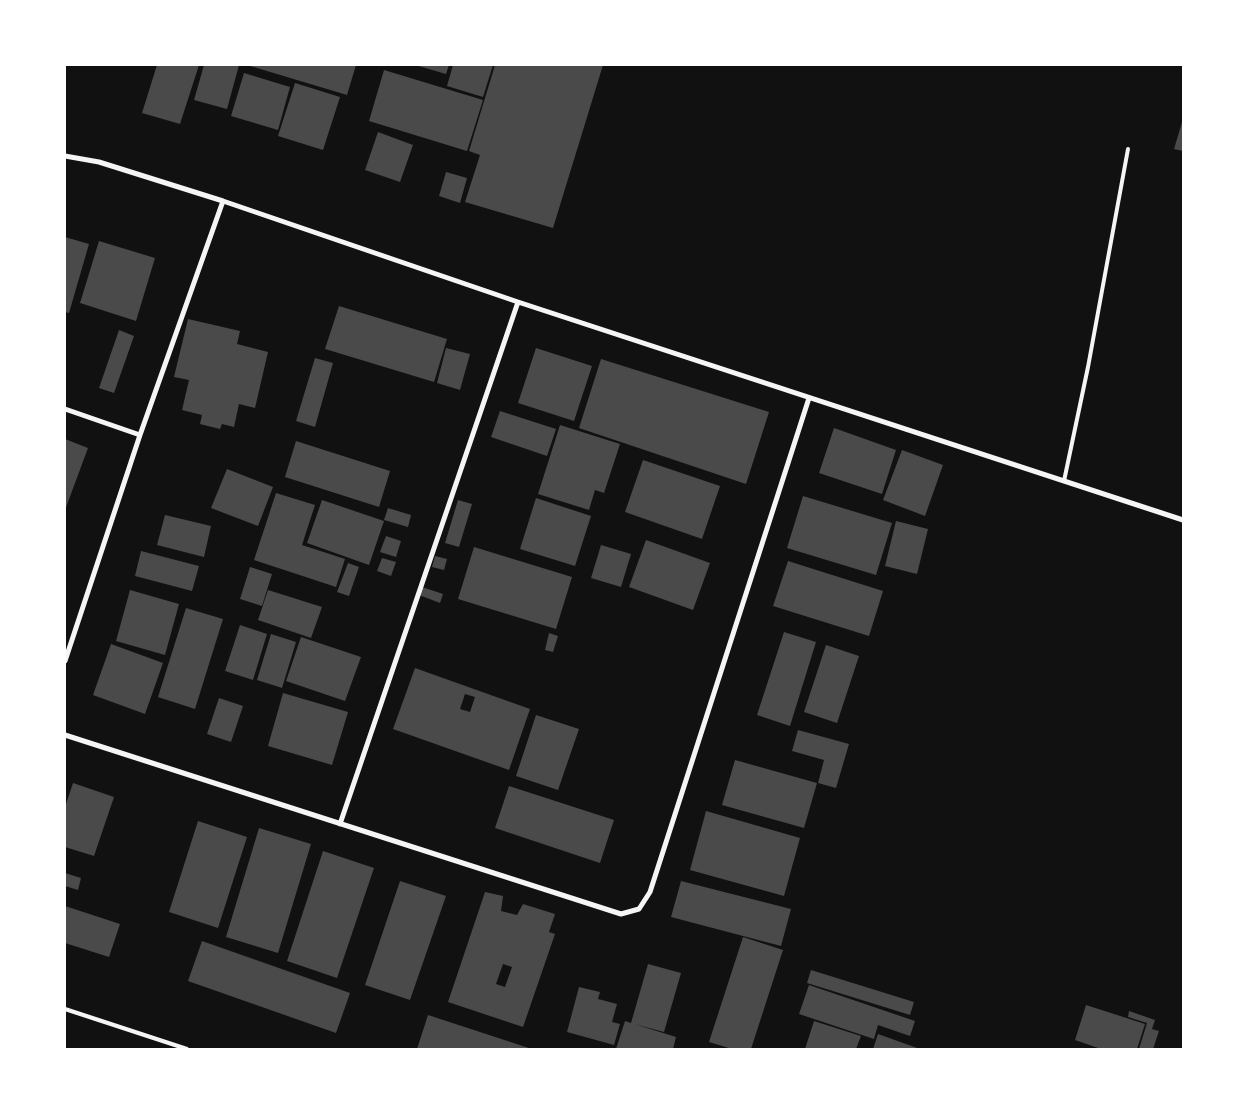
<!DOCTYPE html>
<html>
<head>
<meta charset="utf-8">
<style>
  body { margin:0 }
  #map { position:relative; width:1248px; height:1114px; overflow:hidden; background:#111; font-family:"Noto Sans",sans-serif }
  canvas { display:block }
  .frame { position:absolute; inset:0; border:66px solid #fff; pointer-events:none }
</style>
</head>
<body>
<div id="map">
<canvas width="1248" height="1114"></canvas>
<div class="frame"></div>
</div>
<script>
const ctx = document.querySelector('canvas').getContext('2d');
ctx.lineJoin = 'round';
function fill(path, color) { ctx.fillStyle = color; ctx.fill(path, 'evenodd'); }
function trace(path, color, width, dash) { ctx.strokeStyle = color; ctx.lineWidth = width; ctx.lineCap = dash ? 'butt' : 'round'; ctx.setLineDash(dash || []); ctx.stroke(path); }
fill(new Path2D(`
  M 157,65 L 199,65 L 180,124 L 142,113 Z
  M 204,65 L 239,65 L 227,109 L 194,100 Z
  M 247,65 L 356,65 L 347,95 Z
  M 415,65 L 449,65 L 446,74 Z
  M 453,65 L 493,65 L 483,97 L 447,86 Z
  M 495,65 L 603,65 L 553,228 L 465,202 L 480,155 L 469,151 Z
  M 384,70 L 483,100 L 467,151 L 369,121 Z
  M 244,73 L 290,87 L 278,130 L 231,116 Z
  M 295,83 L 340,97 L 323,150 L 278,136 Z
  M 1183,119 L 1183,151 L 1174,149 Z
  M 378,132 L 413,145 L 400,182 L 365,170 Z
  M 446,172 L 467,178 L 460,203 L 439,196 Z
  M 65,237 L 89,244 L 69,313 L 65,312 Z
  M 99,241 L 155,258 L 136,321 L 80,303 Z
  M 339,306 L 447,339 L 434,382 L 325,349 Z
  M 188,319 L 240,331 L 237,344 L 268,352 L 255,408 L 239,404 L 234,427 L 222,424 L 220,429 L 200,424 L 202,415 L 182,410 L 189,380 L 174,377 Z
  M 119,330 L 134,336 L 114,393 L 99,388 Z
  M 446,348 L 470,354 L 460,390 L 437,383 Z
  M 536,348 L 592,366 L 574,421 L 518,403 Z
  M 315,358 L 333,363 L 315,427 L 296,421 Z
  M 601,359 L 769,412 L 746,484 L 579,428 Z
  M 500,411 L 556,429 L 547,456 L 491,437 Z
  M 560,425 L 620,444 L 604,493 L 595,490 L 589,510 L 538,494 Z
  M 834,428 L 896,450 L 882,494 L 819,473 Z
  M 65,439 L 88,448 L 65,510 Z
  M 296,441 L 390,471 L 379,507 L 285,477 Z
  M 902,450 L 943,465 L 925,516 L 883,500 Z
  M 643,460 L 720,486 L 702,539 L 625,512 Z
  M 227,469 L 273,487 L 258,526 L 211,508 Z
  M 276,493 L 315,505 L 302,545 L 345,559 L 336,587 L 254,560 Z
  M 803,496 L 892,523 L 876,575 L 787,548 Z
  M 536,498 L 591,516 L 575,566 L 520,549 Z
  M 322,500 L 384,521 L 369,565 L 307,543 Z
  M 458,500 L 472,504 L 459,547 L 445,543 Z
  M 388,508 L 411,515 L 408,527 L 384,520 Z
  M 165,515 L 211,526 L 204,557 L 157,545 Z
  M 896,521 L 928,529 L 917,574 L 885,566 Z
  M 386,536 L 401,541 L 396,557 L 380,552 Z
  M 646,540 L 710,563 L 693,610 L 629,587 Z
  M 601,545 L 631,554 L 621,587 L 591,578 Z
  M 474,547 L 572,577 L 556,629 L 458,599 Z
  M 141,551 L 199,566 L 192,591 L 135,576 Z
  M 435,556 L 447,559 L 444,570 L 432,567 Z
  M 382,558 L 396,562 L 391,576 L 377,571 Z
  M 788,561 L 883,591 L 869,636 L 773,606 Z
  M 348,563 L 359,567 L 349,596 L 337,592 Z
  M 250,567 L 272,574 L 262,606 L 240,599 Z
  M 422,587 L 443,594 L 440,603 L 419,595 Z
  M 130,590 L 179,604 L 165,655 L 116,641 Z
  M 268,590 L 322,607 L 311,638 L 258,620 Z
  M 186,608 L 223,619 L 195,709 L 158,697 Z
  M 240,625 L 267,634 L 253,680 L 225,671 Z
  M 784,632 L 816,642 L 790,726 L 757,715 Z
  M 549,633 L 558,636 L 553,652 L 545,650 Z
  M 271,634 L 296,642 L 282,688 L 257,680 Z
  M 301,637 L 361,657 L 345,701 L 286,681 Z
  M 111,644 L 163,663 L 145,714 L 93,695 Z
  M 826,645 L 859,656 L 837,723 L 804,712 Z
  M 415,668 L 530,709 L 509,770 L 393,729 ZM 465,694 L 475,697 L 470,712 L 460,709 Z
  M 283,693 L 348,712 L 332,765 L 268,746 Z
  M 219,698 L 243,706 L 231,742 L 207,734 Z
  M 536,715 L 579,729 L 558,790 L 516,776 Z
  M 798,730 L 849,744 L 836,788 L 818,783 L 824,760 L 792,751 Z
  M 735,760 L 817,783 L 804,828 L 722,805 Z
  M 73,783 L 114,797 L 94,856 L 65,847 L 65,807 Z
  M 509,786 L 614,820 L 600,863 L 495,828 Z
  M 706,811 L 800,838 L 784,896 L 690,870 Z
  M 198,821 L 247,837 L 218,928 L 169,912 Z
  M 259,828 L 311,844 L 278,953 L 226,937 Z
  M 323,851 L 374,868 L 337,978 L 287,961 Z
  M 65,873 L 81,878 L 78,890 L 65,886 Z
  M 400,881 L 446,896 L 410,1000 L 365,985 Z
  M 681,881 L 791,909 L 781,946 L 671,917 Z
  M 485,892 L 503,896 L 501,911 L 517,915 L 523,904 L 555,914 L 549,932 L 555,934 L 523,1027 L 448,1002 ZM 503,964 L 512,967 L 505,987 L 496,984 Z
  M 65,906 L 120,924 L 109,957 L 65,943 Z
  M 743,937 L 783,950 L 751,1049 L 732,1049 L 709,1042 Z
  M 202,941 L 350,993 L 336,1033 L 188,981 Z
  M 648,964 L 681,973 L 664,1032 L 634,1024 L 676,1037 L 673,1049 L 616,1049 L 625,1021 L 631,1023 Z
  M 811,970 L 914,1002 L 910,1015 L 807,983 Z
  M 809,985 L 915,1021 L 910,1036 L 878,1025 L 874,1039 L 799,1014 Z
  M 579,987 L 600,992 L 598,999 L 617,1004 L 612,1022 L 620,1024 L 614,1045 L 567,1032 Z
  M 1086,1005 L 1145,1024 L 1137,1049 L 1101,1049 L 1075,1040 Z
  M 1129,1011 L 1155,1020 L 1152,1029 L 1159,1031 L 1153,1049 L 1139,1049 L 1147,1023 L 1128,1017 Z
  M 428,1015 L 532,1049 L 417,1049 Z
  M 814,1021 L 861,1036 L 856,1049 L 805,1049 Z
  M 878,1034 L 920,1049 L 873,1049 Z`), '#4a4a4a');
trace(new Path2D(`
  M 1064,481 L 1088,367 L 1128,149
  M 65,1009 L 187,1049`), '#f5f5f5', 4);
trace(new Path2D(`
  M 65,156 L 99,162 L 223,201 L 518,302 L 1183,520
  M 65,409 L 140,435
  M 65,661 L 140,435 L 223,201
  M 65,735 L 621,914 L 639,909 L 650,892 L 809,398
  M 340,824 L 518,302`), '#f5f5f5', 5);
</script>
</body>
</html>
